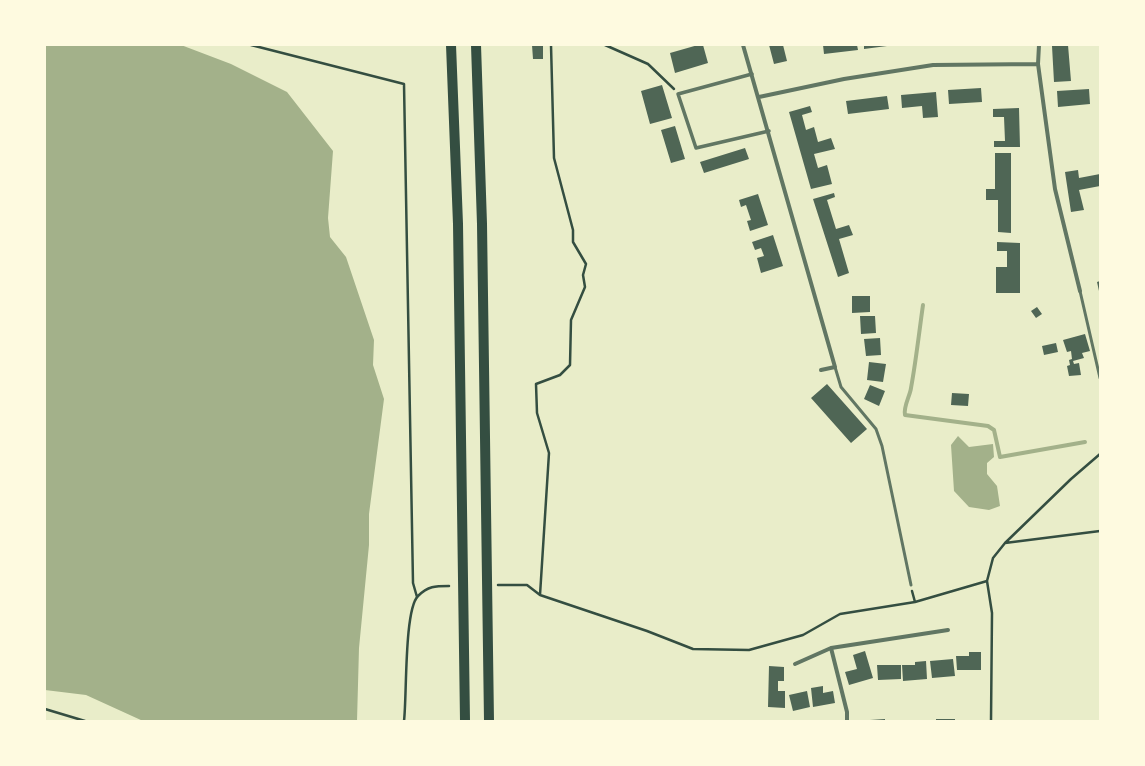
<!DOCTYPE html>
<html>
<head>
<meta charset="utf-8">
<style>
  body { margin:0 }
  #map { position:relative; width:1145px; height:766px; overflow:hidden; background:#e9edc9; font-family:"Golos Text",sans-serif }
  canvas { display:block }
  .frame { position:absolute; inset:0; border:46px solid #fefae0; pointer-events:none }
</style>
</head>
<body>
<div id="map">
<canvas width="1145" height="766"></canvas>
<div class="frame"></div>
</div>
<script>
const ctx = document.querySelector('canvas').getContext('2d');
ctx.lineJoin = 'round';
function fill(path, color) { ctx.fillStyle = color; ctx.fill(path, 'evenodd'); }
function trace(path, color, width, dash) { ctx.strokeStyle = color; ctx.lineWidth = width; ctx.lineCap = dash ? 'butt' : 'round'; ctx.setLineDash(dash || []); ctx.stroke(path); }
fill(new Path2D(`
  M 45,45 L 181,45 L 231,64 L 287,92 L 333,151 L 328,218 L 330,237 L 346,257 L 374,340 L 373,365 L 384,399 L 369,514 L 369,545 L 359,648 L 357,721 L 143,721 L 86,695 L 45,690 Z
  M 958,436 L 969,447 L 993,444 L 994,457 L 987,463 L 987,474 L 997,486 L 1000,506 L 989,510 L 969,507 L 954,491 L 951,445 Z`), '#a3b18a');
trace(new Path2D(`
  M 923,305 C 919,333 916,361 911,388 C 910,396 903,407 905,415 L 988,426 L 994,430 L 1000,457 L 1085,442`), '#a3b18a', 4);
fill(new Path2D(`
  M 532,45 L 543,45 L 543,59 L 533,59 Z
  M 698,45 L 703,45 L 708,63 L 675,73 L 670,53 Z
  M 769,45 L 783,45 L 787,61 L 774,64 Z
  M 823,45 L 857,45 L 858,50 L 824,54 Z
  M 864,45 L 887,45 L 887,46 L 864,49 Z
  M 1068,45 L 1071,81 L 1054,82 L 1052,46 Z
  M 662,85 L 672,118 L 650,124 L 641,91 Z
  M 981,88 L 982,102 L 949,104 L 948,90 Z
  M 1089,89 L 1090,104 L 1058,107 L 1057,91 Z
  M 936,92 L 938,117 L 923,118 L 922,106 L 902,108 L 901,95 Z
  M 887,96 L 889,109 L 848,114 L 846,101 Z
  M 810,106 L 812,112 L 802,115 L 806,130 L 814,127 L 818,142 L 831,138 L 835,149 L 814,154 L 818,168 L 827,165 L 832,184 L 811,189 L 789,112 Z
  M 1019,108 L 1020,147 L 994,147 L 994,141 L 1005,141 L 1004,117 L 993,117 L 993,109 Z
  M 675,126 L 685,159 L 671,163 L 661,130 Z
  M 745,148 L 749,159 L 704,173 L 700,162 Z
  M 995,153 L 1011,153 L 1011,233 L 998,232 L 998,200 L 986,200 L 986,189 L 995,189 Z
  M 1078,170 L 1079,178 L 1100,174 L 1100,186 L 1079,190 L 1084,210 L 1071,212 L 1065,172 Z
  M 834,193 L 835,197 L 827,200 L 836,229 L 849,225 L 853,235 L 839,239 L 849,273 L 838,277 L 813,199 Z
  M 758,194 L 768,225 L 750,231 L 747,221 L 751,220 L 746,205 L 741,207 L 739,200 Z
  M 773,235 L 783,266 L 761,273 L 757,258 L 764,256 L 761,248 L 755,250 L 752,242 Z
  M 997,242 L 1020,243 L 1020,293 L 996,293 L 996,267 L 1007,267 L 1007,251 L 997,251 Z
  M 1100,281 L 1100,291 L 1099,291 L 1097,282 Z
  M 852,296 L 870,296 L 870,312 L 852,313 Z
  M 1037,307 L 1042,314 L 1036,318 L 1031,311 Z
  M 860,316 L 875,316 L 876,333 L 861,334 Z
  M 1085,334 L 1090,351 L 1082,353 L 1084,358 L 1073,361 L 1074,364 L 1079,363 L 1081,375 L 1069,376 L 1067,366 L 1070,365 L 1069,360 L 1072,359 L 1071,351 L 1067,352 L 1063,340 Z
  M 880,338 L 881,355 L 866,356 L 864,339 Z
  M 1056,343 L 1058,352 L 1044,355 L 1042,346 Z
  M 869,362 L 886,364 L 883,382 L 867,380 Z
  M 827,384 L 867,429 L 851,443 L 811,398 Z
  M 870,385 L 885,391 L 879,406 L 864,399 Z
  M 952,393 L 969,394 L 968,406 L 951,405 Z
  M 865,651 L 873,678 L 849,685 L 845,672 L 857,669 L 853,655 Z
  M 969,652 L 981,652 L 981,670 L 957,670 L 956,656 L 969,656 Z
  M 953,659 L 955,676 L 932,678 L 930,661 Z
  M 926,661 L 927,679 L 903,681 L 902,665 L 915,665 L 915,662 Z
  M 877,665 L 901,665 L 901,679 L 878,680 Z
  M 769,666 L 784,667 L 784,681 L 778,681 L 778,691 L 785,691 L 785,708 L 768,707 Z
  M 823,686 L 823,693 L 833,691 L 835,703 L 813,707 L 811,688 Z
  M 807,691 L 810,707 L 793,711 L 789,695 Z
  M 885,719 L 885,721 L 870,721 L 870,720 Z
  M 936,719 L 955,719 L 955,721 L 936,721 Z`), '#4f6655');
trace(new Path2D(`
  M 251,45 L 404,84 L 413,583 L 417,597
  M 605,45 L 648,64 L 674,89
  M 1005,543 L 1100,531
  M 498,585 L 527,585 L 540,595 L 647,631 L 693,649 L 749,650 L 803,635 L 840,614 L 915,602 L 987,581
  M 912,591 L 915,602
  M 540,595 L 549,453 L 537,413 L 536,384 L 560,375 L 570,365 L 571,320 L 585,287 L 583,275 L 586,264 L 573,242 L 573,230 L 554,158 L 551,45
  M 45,709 L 85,721
  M 404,721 C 407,697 404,610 418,596 C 428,586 435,586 449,586
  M 991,721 L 992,613 L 987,581 L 993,558 L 1005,543 L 1071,479 L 1100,454`), '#344e41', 2.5);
trace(new Path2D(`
  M 1080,291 L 1100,378
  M 835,367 L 841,387 L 876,429 L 882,446 L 911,585`), '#617663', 3);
trace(new Path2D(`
  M 752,74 L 678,94 L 696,148 L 769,131`), '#617663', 3.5);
trace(new Path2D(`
  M 743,45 L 835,367 L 821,370
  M 1039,45 L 1038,64 L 1055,189 L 1080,291
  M 759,97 L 844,79 L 933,65 L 1038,64
  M 831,648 L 847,712 L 847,721
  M 795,664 L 831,648 L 948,630`), '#617663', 4);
trace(new Path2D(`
  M 451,45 L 458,224 L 465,721
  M 476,45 L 482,224 L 489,721`), '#344e41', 10);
</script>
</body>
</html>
